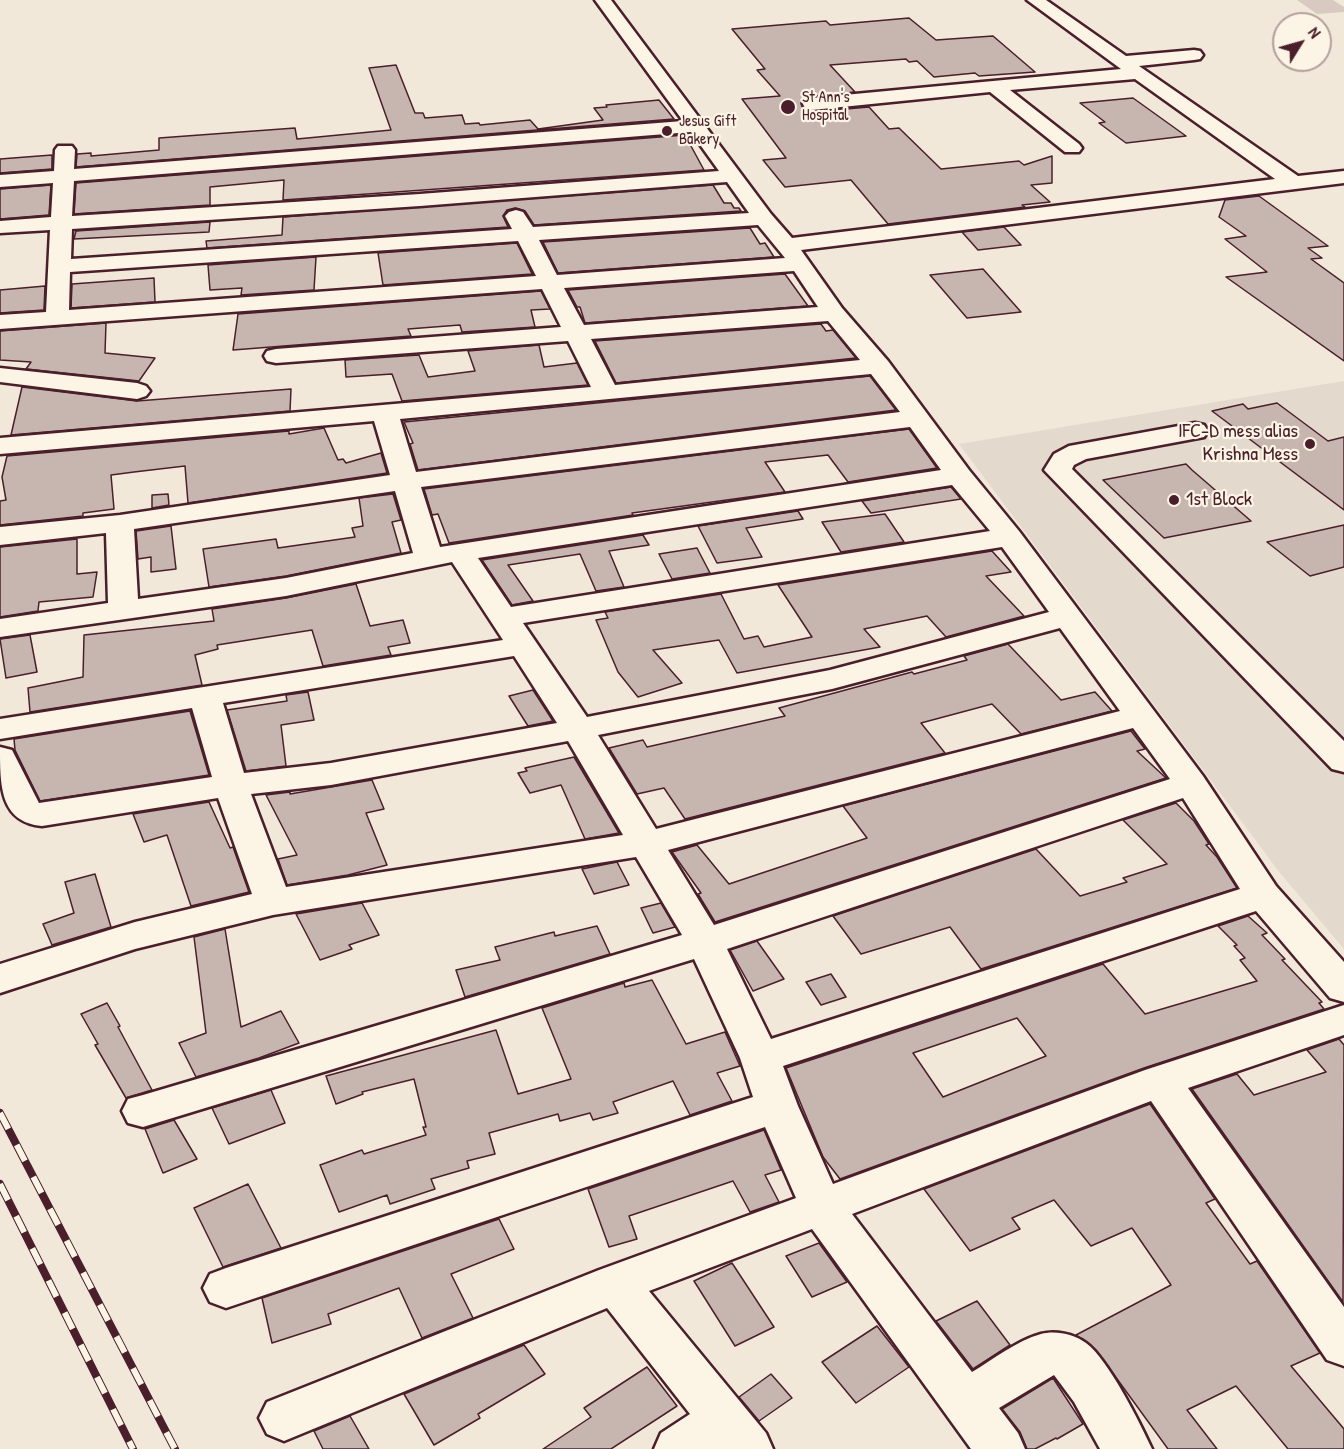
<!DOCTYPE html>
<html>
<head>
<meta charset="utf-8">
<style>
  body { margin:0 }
  #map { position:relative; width:1344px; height:1449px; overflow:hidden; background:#f1e8da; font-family:"Patrick Hand",sans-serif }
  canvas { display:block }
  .north { position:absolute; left:1272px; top:12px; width:60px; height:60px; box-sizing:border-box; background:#fcf5e5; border:2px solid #b59f9b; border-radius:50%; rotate:53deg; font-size:16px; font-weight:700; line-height:24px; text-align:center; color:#4a1f2b }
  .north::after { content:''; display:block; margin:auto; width:21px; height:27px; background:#4a1f2b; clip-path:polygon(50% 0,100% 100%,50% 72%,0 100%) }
</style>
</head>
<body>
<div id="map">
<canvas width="1344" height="1449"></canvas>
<div class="north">N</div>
</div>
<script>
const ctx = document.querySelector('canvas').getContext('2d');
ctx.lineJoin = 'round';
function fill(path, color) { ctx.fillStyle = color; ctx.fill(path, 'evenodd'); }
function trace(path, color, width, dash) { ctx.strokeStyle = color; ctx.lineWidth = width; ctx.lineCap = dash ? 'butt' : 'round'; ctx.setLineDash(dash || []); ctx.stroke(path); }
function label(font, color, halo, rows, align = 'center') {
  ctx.font = font + ' "Patrick Hand",sans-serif'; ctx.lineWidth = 4.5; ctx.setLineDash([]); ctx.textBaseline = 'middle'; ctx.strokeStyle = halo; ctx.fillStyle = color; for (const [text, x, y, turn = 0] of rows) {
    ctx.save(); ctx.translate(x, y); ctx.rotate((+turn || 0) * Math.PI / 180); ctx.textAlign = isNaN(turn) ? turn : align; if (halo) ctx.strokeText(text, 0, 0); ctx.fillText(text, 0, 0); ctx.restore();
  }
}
fill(new Path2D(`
  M 1344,381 L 1344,949 L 1280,873 L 959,444 Z`), '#e4d9cd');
fill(new Path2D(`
  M 1297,0 L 1333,0 L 1344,7 L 1344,12 L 1317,14 Z`), '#d8cac0');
const building = new Path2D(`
  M 909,18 L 936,40 L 993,36 L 1035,72 L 979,76 L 975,73 L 934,77 L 917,61 L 909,62 L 906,59 L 830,65 L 855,92 L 804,98 L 801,103 L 803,109 L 812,112 L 869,107 L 889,129 L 899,128 L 941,169 L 1019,161 L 1024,165 L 1052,156 L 1052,183 L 1031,185 L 1050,202 L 1022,205 L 1025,207 L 888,224 L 851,180 L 785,187 L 763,160 L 786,158 L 742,99 L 780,96 L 757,70 L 765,69 L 732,29 L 826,21 L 830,25 Z
  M 396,65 L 415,113 L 423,113 L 425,118 L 462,115 L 465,124 L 479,123 L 480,125 L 530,120 L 538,129 L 603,120 L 594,108 L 607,107 L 606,105 L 659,100 L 674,119 L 76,167 L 77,154 L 91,153 L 91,156 L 159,150 L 159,138 L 295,128 L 297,139 L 391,130 L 369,68 Z
  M 1133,98 L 1186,136 L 1126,143 L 1099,123 L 1105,122 L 1080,103 Z
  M 685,135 L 704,170 L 283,200 L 284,180 L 210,187 L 210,205 L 74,214 L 76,183 Z
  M 52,155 L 52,169 L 0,173 L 0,159 Z
  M 51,185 L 49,215 L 0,219 L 0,189 Z
  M 713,185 L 724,203 L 731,203 L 734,208 L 739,208 L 741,211 L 534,225 L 525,211 L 515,208 L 507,210 L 503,216 L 508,227 L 207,248 L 206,241 L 282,235 L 283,217 Z
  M 1259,196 L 1328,246 L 1308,248 L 1322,258 L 1311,259 L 1344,283 L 1344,361 L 1226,277 L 1267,272 L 1225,239 L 1246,236 L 1219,217 L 1225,200 Z
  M 210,222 L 209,232 L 74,239 L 76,231 Z
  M 1004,227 L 1021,245 L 978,250 L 962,232 Z
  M 750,228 L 760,244 L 765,243 L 774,257 L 558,273 L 543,242 Z
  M 517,243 L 532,274 L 383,285 L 378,253 Z
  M 316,257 L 314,290 L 241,295 L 242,288 L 210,290 L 208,265 Z
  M 983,269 L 1021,312 L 967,318 L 930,275 Z
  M 785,274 L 808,306 L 585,323 L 580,307 L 577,307 L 568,290 Z
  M 154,278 L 155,302 L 71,308 L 72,284 Z
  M 45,286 L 44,310 L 0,313 L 0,290 Z
  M 541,291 L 550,309 L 531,310 L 535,327 L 462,332 L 460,325 L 408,329 L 411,336 L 233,350 L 238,314 Z
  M 106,323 L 105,353 L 155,358 L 139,381 L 26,369 L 31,362 L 0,360 L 0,331 Z
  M 821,324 L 826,331 L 833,330 L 856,358 L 616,383 L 595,341 Z
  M 539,345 L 544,367 L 577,363 L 588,385 L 402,401 L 392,374 L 346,377 L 345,360 L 419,355 L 428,377 L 475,371 L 468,351 Z
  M 870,376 L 896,410 L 418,470 L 410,444 L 413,443 L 404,422 Z
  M 22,387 L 137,401 L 291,389 L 290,411 L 11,435 Z
  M 1277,403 L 1328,441 L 1344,437 L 1344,510 L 1212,411 L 1243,404 L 1248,409 Z
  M 324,428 L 338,460 L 343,459 L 346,463 L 381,453 L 387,473 L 188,503 L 185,466 L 134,472 L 111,475 L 114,509 L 83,513 L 83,516 L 0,525 L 0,501 L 6,500 L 2,477 L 7,456 L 289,431 L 289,434 Z
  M 909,429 L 937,468 L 848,482 L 828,455 L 765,462 L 785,492 L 632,513 L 633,515 L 449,543 L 438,514 L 432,515 L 424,489 Z
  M 1186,464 L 1192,470 L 1251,521 L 1164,538 L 1103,480 Z
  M 951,487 L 961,499 L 871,513 L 862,501 Z
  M 168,494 L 169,505 L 152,508 L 152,495 Z
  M 393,494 L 401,520 L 392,522 L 401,553 L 286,576 L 209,587 L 203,549 L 276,539 L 278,548 L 355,537 L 352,528 L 363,526 L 359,498 Z
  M 798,511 L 803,519 L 746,528 L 762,557 L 717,563 L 698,526 Z
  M 885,514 L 904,542 L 841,552 L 822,522 Z
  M 1344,525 L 1344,567 L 1310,576 L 1267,542 Z
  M 171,526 L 176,569 L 151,572 L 151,557 L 138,559 L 136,531 Z
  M 643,535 L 649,545 L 609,551 L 624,587 L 596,591 L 580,554 L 508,565 L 533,601 L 512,605 L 482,560 Z
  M 77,539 L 77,574 L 97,572 L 93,597 L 39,602 L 38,611 L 0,617 L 0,547 Z
  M 697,548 L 710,573 L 672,579 L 659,554 Z
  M 992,551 L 1011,572 L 986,576 L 1024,616 L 946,637 L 927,616 L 864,629 L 880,647 L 737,673 L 719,640 L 653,650 L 682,683 L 638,697 L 618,672 L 596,620 L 608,618 L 605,612 L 721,594 L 744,639 L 758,636 L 764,647 L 812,637 L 778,585 Z
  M 356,584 L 370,626 L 403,620 L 410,643 L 388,647 L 391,655 L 323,666 L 312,630 L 217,645 L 218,649 L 195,655 L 202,685 L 30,712 L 28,688 L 83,677 L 84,635 L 214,621 L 212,609 L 286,598 Z
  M 30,635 L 37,672 L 6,678 L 0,639 Z
  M 1008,644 L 1061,700 L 1095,692 L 1112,711 L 1021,734 L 992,704 L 921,723 L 945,753 L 685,819 L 664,788 L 637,794 L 609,748 L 643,740 L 647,747 L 785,716 L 779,708 L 912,672 L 914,674 L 967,660 L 964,656 Z
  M 533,690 L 553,721 L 528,726 L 509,696 Z
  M 308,692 L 314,720 L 281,725 L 286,766 L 246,771 L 227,710 L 287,701 L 286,695 Z
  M 190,711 L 209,775 L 40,801 L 15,750 L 14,739 Z
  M 1131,731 L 1145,749 L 1137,751 L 1166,778 L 715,922 L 698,894 L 701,893 L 672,852 L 697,845 L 729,884 L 867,838 L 843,806 Z
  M 574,757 L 619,833 L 585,839 L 561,785 L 530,793 L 518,773 L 527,771 L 525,768 Z
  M 372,780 L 384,809 L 366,813 L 387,865 L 348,875 L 287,885 L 278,859 L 297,855 L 266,795 L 290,792 L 290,794 Z
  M 209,802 L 230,848 L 233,847 L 249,892 L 191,906 L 167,835 L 144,842 L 133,814 Z
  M 1176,803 L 1194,821 L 1209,844 L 1206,845 L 1217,857 L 1237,888 L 981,969 L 950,927 L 861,954 L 833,916 L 1036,849 L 1080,896 L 1127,882 L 1123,878 L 1167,864 L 1123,820 Z
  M 617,862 L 629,885 L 594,894 L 582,869 Z
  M 95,874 L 111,927 L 52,945 L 43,924 L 74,913 L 65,882 Z
  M 362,903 L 379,935 L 349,945 L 352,949 L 320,960 L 296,914 Z
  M 661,903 L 675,927 L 653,933 L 641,908 Z
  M 1248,916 L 1267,933 L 1262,935 L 1285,959 L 1282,960 L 1322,1002 L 1319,1003 L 1324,1009 L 1144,1068 L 840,1179 L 823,1157 L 786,1068 L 1103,964 L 1145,1014 L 1257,981 L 1240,960 L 1245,958 L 1234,946 L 1237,945 L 1218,926 ZM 1017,1018 L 1046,1056 L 943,1097 L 913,1053 Z
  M 597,926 L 610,954 L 465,997 L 456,970 L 500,960 L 495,947 L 554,932 L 555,936 Z
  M 225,929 L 241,1027 L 281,1011 L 299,1043 L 259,1058 L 196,1077 L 179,1043 L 206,1033 L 194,937 Z
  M 757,941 L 784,979 L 753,991 L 730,950 Z
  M 831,974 L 846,997 L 821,1005 L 806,982 Z
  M 652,980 L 686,1044 L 725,1032 L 740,1066 L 717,1073 L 732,1101 L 690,1115 L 673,1081 L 613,1102 L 618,1113 L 593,1120 L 590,1113 L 560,1121 L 558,1114 L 489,1133 L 495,1154 L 467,1161 L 469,1168 L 431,1179 L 435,1189 L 390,1204 L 387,1195 L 339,1212 L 320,1165 L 362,1150 L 364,1154 L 426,1135 L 423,1127 L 426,1127 L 414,1079 L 362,1092 L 363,1094 L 336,1104 L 326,1076 L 496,1030 L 518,1094 L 571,1079 L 542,1008 L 624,983 L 625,987 Z
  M 107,1003 L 120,1026 L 118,1027 L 152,1090 L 126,1098 L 95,1045 L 98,1044 L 81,1014 Z
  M 1339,1039 L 1344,1045 L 1343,1302 L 1192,1089 L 1237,1074 L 1254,1095 L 1326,1072 L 1307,1050 Z
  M 271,1090 L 285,1123 L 229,1144 L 212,1108 Z
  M 1150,1104 L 1215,1199 L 1206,1203 L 1250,1264 L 1257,1261 L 1320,1353 L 1291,1366 L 1344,1429 L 1344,1449 L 1288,1449 L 1236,1386 L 1187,1410 L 1217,1449 L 1168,1449 L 1096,1350 L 1076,1335 L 1171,1285 L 1132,1228 L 1091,1246 L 1054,1200 L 1012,1218 L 1020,1229 L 970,1251 L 924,1189 Z
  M 174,1120 L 197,1159 L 163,1173 L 145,1129 Z
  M 764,1130 L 781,1170 L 765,1175 L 779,1202 L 750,1212 L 733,1181 L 629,1216 L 637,1239 L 609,1247 L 588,1189 Z
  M 248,1184 L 281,1248 L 223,1267 L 194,1208 Z
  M 499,1219 L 514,1249 L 451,1274 L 473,1318 L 422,1338 L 399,1288 L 328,1314 L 331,1324 L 272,1343 L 262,1298 Z
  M 819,1243 L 847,1282 L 812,1297 L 786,1256 Z
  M 732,1263 L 774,1327 L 735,1346 L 694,1281 Z
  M 977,1301 L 1010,1345 L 973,1369 L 936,1321 Z
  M 877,1326 L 909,1367 L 856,1403 L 822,1362 Z
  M 524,1345 L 545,1374 L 478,1414 L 480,1418 L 434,1445 L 404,1394 Z
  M 647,1367 L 677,1406 L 611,1449 L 543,1449 L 591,1417 L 584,1408 Z
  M 771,1374 L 792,1398 L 759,1421 L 739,1397 Z
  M 1053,1378 L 1083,1424 L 1057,1439 L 1056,1438 L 1035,1449 L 1027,1449 L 1020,1432 L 1002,1409 Z
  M 350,1416 L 369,1449 L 323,1449 L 314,1431 Z`);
fill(building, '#c7b6af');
trace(building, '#4a1f2b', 1.5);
const minor = new Path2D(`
  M 595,0 L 611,0 L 771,214 L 792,238 L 1275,179 L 1135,79 L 1010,90 L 1079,144 L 1082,148 L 1079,152 L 1065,152 L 990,92 L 812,110 L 805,108 L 803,104 L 805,100 L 812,98 L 1121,69 L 1027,0 L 1046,0 L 1126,56 L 1194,50 L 1200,51 L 1203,55 L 1200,59 L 1194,60 L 1139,66 L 1298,176 L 1344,171 L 1344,183 L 801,250 L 842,308 L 888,361 L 969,470 L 1019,531 L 1203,776 L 1276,886 L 1344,962 L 1344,1002 L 1330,998 L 1256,911 L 783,1066 L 798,1106 L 833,1184 L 1145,1070 L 1344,1005 L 1344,1035 L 1188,1088 L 1344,1307 L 1344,1366 L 1327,1360 L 1151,1101 L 852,1214 L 972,1372 C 994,1359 1016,1341 1041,1334 C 1055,1330 1074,1334 1086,1343 C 1108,1359 1140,1423 1152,1449 L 1100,1449 L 1074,1402 L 1054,1375 L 999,1408 L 1018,1433 L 1025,1449 L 971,1449 L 812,1229 L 649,1291 L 766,1433 L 773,1449 L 654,1449 L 661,1433 L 690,1414 L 607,1308 L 284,1441 L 267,1434 L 259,1418 L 267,1402 L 599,1270 L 796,1198 L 765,1127 L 226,1308 L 210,1302 L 203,1288 L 210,1274 L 226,1268 L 753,1097 L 740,1058 L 694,959 L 143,1127 L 128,1123 L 122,1111 L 128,1099 L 143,1095 L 682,935 L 636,857 L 273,915 L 135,949 L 0,993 L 0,964 L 135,922 L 252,894 L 218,798 L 42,826 C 0,822 0,786 0,747 L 12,750 L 39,803 L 212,777 L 192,708 L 0,739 L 0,719 L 503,640 L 452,562 L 286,596 L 0,637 L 0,619 L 108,603 L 106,533 L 0,545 L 0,527 L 120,515 L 390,475 L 374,421 L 0,454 L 0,438 L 591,387 L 568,341 L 276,363 L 267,361 L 264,356 L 267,351 L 276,349 L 561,327 L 542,289 L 0,329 L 0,315 L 46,312 L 50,230 L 0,233 L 0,221 L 51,217 L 53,183 L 0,187 L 0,175 L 54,171 L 55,150 L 58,146 L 72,146 L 75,150 L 74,169 L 683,121 ZM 691,132 L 719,171 L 420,194 L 72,216 L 74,181 ZM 727,182 L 749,213 L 533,227 L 523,212 L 516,210 L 509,212 L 505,216 L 512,229 L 71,259 L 72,229 L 420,206 ZM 758,225 L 785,258 L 557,275 L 539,240 ZM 518,241 L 536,276 L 69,310 L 70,272 ZM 794,271 L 818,307 L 584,325 L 564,288 ZM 828,321 L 860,360 L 615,385 L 591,339 ZM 871,374 L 900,412 L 416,472 L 400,419 ZM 910,427 L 941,470 L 440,547 L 421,487 ZM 952,485 L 990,531 L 511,607 L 478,558 ZM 395,491 L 413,553 L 286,578 L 138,599 L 134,529 ZM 1002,547 L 1049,612 L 830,670 L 587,717 L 523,623 ZM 1060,628 L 1120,711 L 656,829 L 598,735 L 832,689 ZM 514,656 L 557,723 L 331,763 L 244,773 L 223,703 ZM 1133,728 L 1170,779 L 714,925 L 668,850 ZM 568,741 L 623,835 L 286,887 L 251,794 L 331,785 ZM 1183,798 L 1240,889 L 771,1039 L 727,949 Z
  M 0,368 L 137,383 L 146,386 L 150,391 L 146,396 L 137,399 L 0,382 Z
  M 1195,423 L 1204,425 L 1208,431 L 1204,437 L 1086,459 L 1074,465 L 1072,469 L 1344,741 L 1344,772 L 1332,769 L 1044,470 L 1054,454 L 1069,446 Z`);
trace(minor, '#4a1f2b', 5);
fill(minor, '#fcf5e5');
const rail = new Path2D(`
  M 0,1113 L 175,1449
  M 0,1184 L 133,1449`);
trace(rail, '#4a1f2b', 8);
trace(rail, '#fcf5e5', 6, [18]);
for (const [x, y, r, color] of [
  [788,107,8,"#4a1f2b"],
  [667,131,6,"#4a1f2b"],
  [1310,444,6,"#4a1f2b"],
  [1174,500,6,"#4a1f2b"]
]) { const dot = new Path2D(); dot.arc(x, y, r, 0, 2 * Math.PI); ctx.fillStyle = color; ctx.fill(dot); trace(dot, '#fcf5e5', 2); }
label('16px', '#4a1f2b', '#fcf5e5', [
  ["St Ann's",802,98],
  ["Hospital",802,116],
  ["Jesus Gift",679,122],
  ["Bakery",679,140]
], 'left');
label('20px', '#4a1f2b', '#fcf5e5', [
  ["IFC-D mess alias",1298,432],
  ["Krishna Mess",1298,455],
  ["1st Block",1186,500,"left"]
], 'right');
</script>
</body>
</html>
